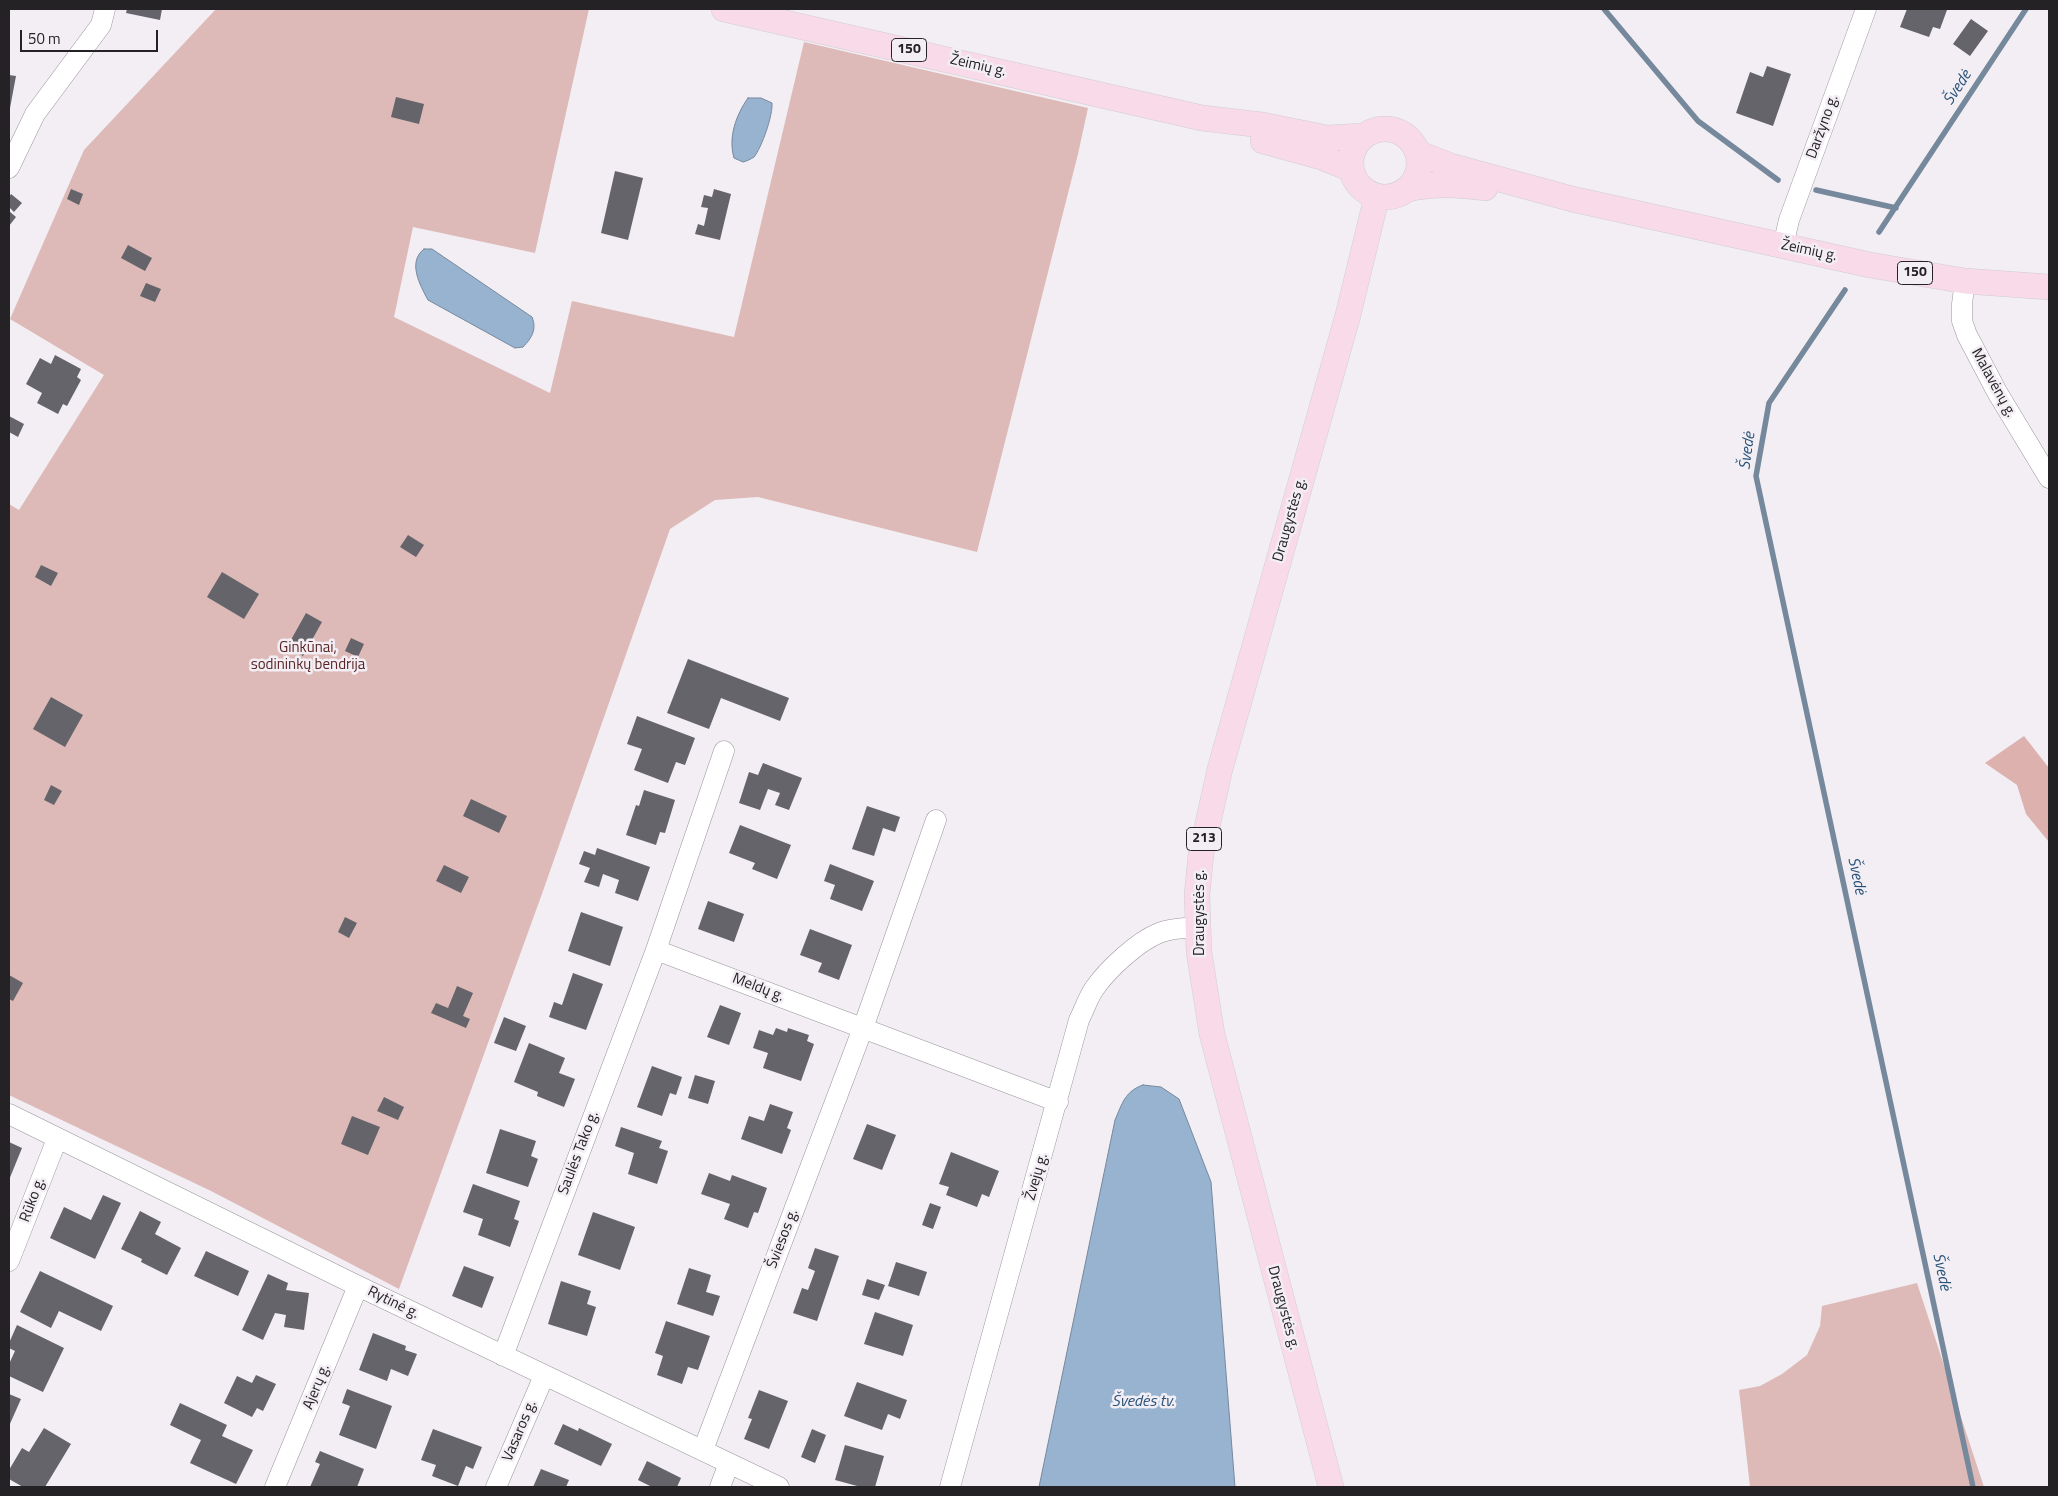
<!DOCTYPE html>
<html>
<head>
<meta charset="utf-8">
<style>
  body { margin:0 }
  #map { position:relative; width:2058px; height:1496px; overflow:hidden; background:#f2eef4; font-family:"Titillium Web",sans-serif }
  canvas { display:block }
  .frame { position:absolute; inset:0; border:10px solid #242224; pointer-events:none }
  .scale { position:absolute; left:20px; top:30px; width:138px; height:22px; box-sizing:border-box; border:2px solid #242224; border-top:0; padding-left:6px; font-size:15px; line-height:18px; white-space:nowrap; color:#242224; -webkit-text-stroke:4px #f2eef4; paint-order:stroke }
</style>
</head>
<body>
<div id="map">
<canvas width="2058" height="1496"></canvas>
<div class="frame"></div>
<div class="scale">50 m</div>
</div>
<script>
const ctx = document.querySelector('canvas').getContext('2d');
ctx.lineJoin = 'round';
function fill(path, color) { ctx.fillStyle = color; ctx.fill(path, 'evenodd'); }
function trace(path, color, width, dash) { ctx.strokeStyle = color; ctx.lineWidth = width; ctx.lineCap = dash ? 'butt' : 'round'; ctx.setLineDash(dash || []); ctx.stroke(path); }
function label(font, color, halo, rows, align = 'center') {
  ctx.font = font + ' "Titillium Web",sans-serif'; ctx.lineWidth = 5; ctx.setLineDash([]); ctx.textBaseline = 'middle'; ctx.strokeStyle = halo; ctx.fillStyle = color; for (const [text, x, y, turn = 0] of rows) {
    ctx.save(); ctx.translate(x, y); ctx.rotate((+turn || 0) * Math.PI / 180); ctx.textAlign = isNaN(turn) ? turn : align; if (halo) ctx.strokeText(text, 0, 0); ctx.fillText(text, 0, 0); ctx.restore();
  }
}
fill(new Path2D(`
  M 216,9 L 589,9 L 535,253 L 413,227 L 394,317 L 550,393 L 572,301 L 734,337 L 804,42 L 1088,108 L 1078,154 L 977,552 L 758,497 L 715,500 L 670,529 L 543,891 L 399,1289 L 211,1191 L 9,1095 L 9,504 L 19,510 L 104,375 L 10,319 L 84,150 Z
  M 1917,1283 L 1984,1487 L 1750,1487 L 1739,1390 L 1760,1386 L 1782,1374 L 1807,1355 L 1820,1326 L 1822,1306 Z`), '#ddbab8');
fill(new Path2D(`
  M 2024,736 L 2049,768 L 2049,842 L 2026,814 L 2017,785 L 1985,763 Z`), '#dcb1ae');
const water = new Path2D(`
  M 748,98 L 761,98 L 772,103 C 773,115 762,147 754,157 C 751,159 747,161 743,162 L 734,158 C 728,137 736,115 748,98 Z
  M 424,249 L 432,249 L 532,317 C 537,329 532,338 523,347 L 515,348 L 428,300 C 420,285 407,262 424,249 Z
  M 1143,1085 L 1161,1087 L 1179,1099 L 1211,1182 L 1235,1487 L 1039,1487 L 1115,1120 C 1122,1104 1125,1091 1143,1085 Z`);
fill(water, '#98b3d0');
trace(water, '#75889c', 1);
trace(new Path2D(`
  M 1604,9 L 1698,121 L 1778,180
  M 1816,190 L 1896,208
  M 1879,232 L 2026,9
  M 1845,290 L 1769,403 L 1756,476 L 1973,1487`), '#75889c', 5.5);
fill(new Path2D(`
  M 127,9 L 162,9 L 160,20 L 126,13 Z
  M 1907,9 L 1945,9 L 1947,10 L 1940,29 L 1933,27 L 1929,37 L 1900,27 Z
  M 1971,19 L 1988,31 L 1970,56 L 1953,44 Z
  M 1767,66 L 1791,74 L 1773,126 L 1736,113 L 1750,72 L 1763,77 Z
  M 9,75 L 16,76 L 10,108 L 9,108 Z
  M 396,97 L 424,104 L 419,124 L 391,117 Z
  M 615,171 L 643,178 L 628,240 L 601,233 Z
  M 71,189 L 83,194 L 79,205 L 67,199 Z
  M 714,189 L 731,194 L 720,240 L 695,234 L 698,224 L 704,226 L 708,208 L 701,207 L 704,195 L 712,197 Z
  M 11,194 L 22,203 L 14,212 L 9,207 L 9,197 Z
  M 9,211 L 16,217 L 9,226 Z
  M 128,245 L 152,258 L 145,271 L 121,258 Z
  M 146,283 L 161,289 L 155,302 L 140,296 Z
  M 55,355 L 81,369 L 77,377 L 81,380 L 67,406 L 63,404 L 58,414 L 37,403 L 42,393 L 26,384 L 40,358 L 51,364 Z
  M 9,416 L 24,424 L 18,437 L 9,432 Z
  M 408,535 L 424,545 L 416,557 L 400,547 Z
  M 41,565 L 58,573 L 51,586 L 35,577 Z
  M 222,572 L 259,594 L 244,619 L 207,597 Z
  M 306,613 L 322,622 L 303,656 L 287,647 Z
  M 351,638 L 364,644 L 358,657 L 345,651 Z
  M 688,659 L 789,698 L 780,721 L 721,698 L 709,729 L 667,713 Z
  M 51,697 L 83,715 L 65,747 L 33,729 Z
  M 637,716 L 695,738 L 685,765 L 676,762 L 668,783 L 634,770 L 642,749 L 627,744 Z
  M 763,763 L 802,778 L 789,810 L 775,805 L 780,793 L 768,789 L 760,810 L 739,803 L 749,772 L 758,775 Z
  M 51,785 L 62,791 L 54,805 L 44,800 Z
  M 644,790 L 675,800 L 665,833 L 660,832 L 656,845 L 626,835 L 636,805 L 639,806 Z
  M 471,799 L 507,816 L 499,833 L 463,816 Z
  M 867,806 L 900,817 L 895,832 L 883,828 L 874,856 L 852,849 Z
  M 740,825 L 791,845 L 777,879 L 752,869 L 755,863 L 729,853 Z
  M 597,848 L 650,867 L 638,901 L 615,893 L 619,880 L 603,874 L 599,887 L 584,882 L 590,868 L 579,864 L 584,851 L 595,855 Z
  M 830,864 L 874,881 L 862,911 L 830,899 L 835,885 L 824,881 Z
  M 444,865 L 469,877 L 461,893 L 436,881 Z
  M 708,901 L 744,914 L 734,942 L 698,929 Z
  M 581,912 L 623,927 L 610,966 L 568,951 Z
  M 345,917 L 357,923 L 349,938 L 338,932 Z
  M 810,929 L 852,945 L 839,980 L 818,972 L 822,963 L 800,955 Z
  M 573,973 L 603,984 L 586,1030 L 549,1017 L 554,1002 L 562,1005 Z
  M 9,975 L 23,983 L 13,1001 L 9,999 Z
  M 457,986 L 473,993 L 463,1016 L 470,1019 L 466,1028 L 431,1013 L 436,1003 L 448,1008 Z
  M 720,1005 L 741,1013 L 729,1045 L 707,1037 Z
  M 504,1017 L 526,1026 L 516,1051 L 494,1043 Z
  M 776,1028 L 787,1032 L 788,1028 L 809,1035 L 807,1041 L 814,1044 L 801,1081 L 763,1068 L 768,1053 L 753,1048 L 759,1030 L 773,1035 Z
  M 529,1043 L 565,1058 L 559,1073 L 575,1079 L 564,1107 L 537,1096 L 538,1092 L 514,1082 Z
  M 652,1066 L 682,1077 L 676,1095 L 670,1093 L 662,1116 L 637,1107 Z
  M 695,1075 L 715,1081 L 708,1104 L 688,1098 Z
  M 384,1097 L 404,1107 L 398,1120 L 377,1111 Z
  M 770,1104 L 793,1112 L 787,1128 L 791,1130 L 782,1154 L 741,1139 L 749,1116 L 764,1121 Z
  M 352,1116 L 380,1127 L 368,1155 L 341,1144 Z
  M 867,1124 L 896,1135 L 882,1170 L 853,1159 Z
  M 621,1127 L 662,1141 L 659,1148 L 668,1151 L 657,1184 L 628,1174 L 634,1153 L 615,1146 Z
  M 500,1129 L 536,1141 L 531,1156 L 538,1159 L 528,1187 L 486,1173 Z
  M 9,1142 L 22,1148 L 9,1180 Z
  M 951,1152 L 999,1171 L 989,1197 L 982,1194 L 977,1207 L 946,1195 L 949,1187 L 939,1184 Z
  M 709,1173 L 730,1181 L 732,1175 L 767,1188 L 758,1213 L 754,1212 L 748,1228 L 724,1219 L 730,1204 L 701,1194 Z
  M 473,1184 L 520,1201 L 514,1219 L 519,1221 L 510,1247 L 478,1235 L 483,1219 L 463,1212 Z
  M 103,1195 L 121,1203 L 95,1259 L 50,1238 L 64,1207 L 91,1220 Z
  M 930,1203 L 941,1207 L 933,1229 L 922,1225 Z
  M 140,1211 L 161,1222 L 155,1234 L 181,1248 L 167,1275 L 141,1262 L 142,1259 L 121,1249 Z
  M 593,1212 L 635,1227 L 620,1270 L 578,1255 Z
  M 815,1248 L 839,1256 L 817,1321 L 793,1313 L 802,1288 L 808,1290 L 815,1271 L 808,1268 Z
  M 206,1251 L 249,1271 L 238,1296 L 194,1276 Z
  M 896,1262 L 927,1272 L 919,1296 L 888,1286 Z
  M 464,1266 L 494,1277 L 482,1308 L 452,1296 Z
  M 689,1268 L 711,1275 L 706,1292 L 720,1296 L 713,1316 L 677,1304 Z
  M 40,1271 L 113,1306 L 101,1331 L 59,1311 L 51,1328 L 20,1312 Z
  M 268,1274 L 288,1283 L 286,1290 L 309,1293 L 304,1330 L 284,1327 L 286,1315 L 275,1313 L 263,1340 L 242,1330 Z
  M 867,1279 L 885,1285 L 879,1300 L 862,1295 Z
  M 561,1281 L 591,1291 L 587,1304 L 596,1307 L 587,1336 L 548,1324 Z
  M 875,1312 L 913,1325 L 903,1356 L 864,1344 Z
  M 666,1321 L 710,1336 L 698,1370 L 688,1367 L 682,1384 L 657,1375 L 663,1356 L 655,1353 Z
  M 17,1325 L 64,1348 L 43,1392 L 9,1376 L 9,1364 L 15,1351 L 9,1348 L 9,1343 Z
  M 373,1333 L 406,1346 L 405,1350 L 417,1354 L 408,1376 L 391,1369 L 387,1381 L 359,1370 Z
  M 256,1375 L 276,1384 L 263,1411 L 257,1408 L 252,1417 L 224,1403 L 237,1376 L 252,1383 Z
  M 857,1382 L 907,1400 L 900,1419 L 888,1414 L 882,1430 L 844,1416 Z
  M 347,1389 L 392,1406 L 376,1449 L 339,1435 L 350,1406 L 342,1403 Z
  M 759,1390 L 788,1401 L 769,1449 L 744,1439 L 752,1419 L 748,1418 Z
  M 9,1394 L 21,1399 L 9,1426 Z
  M 180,1403 L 227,1425 L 222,1436 L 253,1450 L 236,1484 L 190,1463 L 201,1440 L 170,1425 Z
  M 563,1424 L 578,1431 L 579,1428 L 612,1444 L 601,1466 L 554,1444 Z
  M 44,1428 L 71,1444 L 45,1487 L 23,1487 L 9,1479 L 9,1470 L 22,1448 L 29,1452 Z
  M 433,1429 L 482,1447 L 473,1469 L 466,1466 L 458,1486 L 432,1476 L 436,1465 L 421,1460 Z
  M 812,1429 L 826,1435 L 815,1463 L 801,1457 Z
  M 845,1445 L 884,1456 L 875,1487 L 861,1487 L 835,1480 Z
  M 320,1451 L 364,1469 L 357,1487 L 310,1487 L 320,1464 L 315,1462 Z
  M 647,1461 L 681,1478 L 677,1487 L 652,1487 L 638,1480 Z
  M 541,1469 L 569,1480 L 566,1487 L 533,1487 Z`), '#64646a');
const minor = new Path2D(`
  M 9,168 L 35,114 L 101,25 L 105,9
  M 1783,246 L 1789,220 L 1866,9
  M 1965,281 L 1962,304 L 1962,321 L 1967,335 L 1997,392 L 2049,478
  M 724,751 L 656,950 L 1058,1102
  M 9,1114 L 358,1286 L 779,1487
  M 9,1261 L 57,1139
  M 503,1356 L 656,950
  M 703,1450 L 863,1028 L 936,820
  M 275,1487 L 358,1286
  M 496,1487 L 544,1376
  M 720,1487 L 729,1463
  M 950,1487 L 1079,1020 C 1084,1010 1088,998 1094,989 C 1108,969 1137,942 1159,933 C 1171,928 1184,928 1197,927`);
const major = new Path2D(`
  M 724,9 L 1202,118 L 1262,125 L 1327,138 L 1363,136
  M1351 163a34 34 0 1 1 68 0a34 34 0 1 1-68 0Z
  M 1263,141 L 1321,157 L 1351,169
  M 1418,153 L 1451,166 L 1572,199 L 1870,265 L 1965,281 L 2049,287
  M 1408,189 C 1434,183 1458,184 1485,188
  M 1331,1487 L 1212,1034 L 1199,952 L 1197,895 L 1201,854 L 1220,769 L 1348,315 L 1377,196`);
trace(minor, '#99959b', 21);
trace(major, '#cfcecf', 26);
trace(minor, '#fff', 20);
trace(major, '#f9dae8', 25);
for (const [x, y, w] of [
  [909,50,35],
  [1915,273,35],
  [1204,839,35]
]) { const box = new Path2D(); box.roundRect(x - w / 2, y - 11.5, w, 23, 4); ctx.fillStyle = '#f2eef4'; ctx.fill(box); trace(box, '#242224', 1); }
label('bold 14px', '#242224', null, [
  ["150",909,50],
  ["150",1915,273],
  ["213",1204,839]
]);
label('15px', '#242224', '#f2eef4', [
  ["Žeimių g.",978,66,13],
  ["Daržyno g.",1823,127,-70],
  ["Žeimių g.",1809,251,12],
  ["Malavėnų g.",1993,383,61],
  ["Draugystės g.",1290,520,-74],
  ["Draugystės g.",1200,913,-90],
  ["Meldų g.",758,988,21],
  ["Saulės Tako g.",579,1153,-69],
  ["Žvejų g.",1037,1177,-74],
  ["Rūko g.",33,1200,-69],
  ["Šviesos g.",783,1239,-69],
  ["Rytinė g.",393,1303,26],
  ["Draugystės g.",1283,1308,75],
  ["Ajerų g.",317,1387,-68],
  ["Vasaros g.",520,1431,-67]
]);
label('15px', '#5c2525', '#f2eef4', [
  ["Ginkūnai,",308,648],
  ["sodininkų bendrija",308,665]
]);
label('italic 16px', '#275178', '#f2eef4', [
  ["Švedė",1958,88,-57],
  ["Švedė",1748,451,-82],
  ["Švedė",1856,876,78],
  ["Švedė",1941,1272,78],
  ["Švedės tv.",1143,1402]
]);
</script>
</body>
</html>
